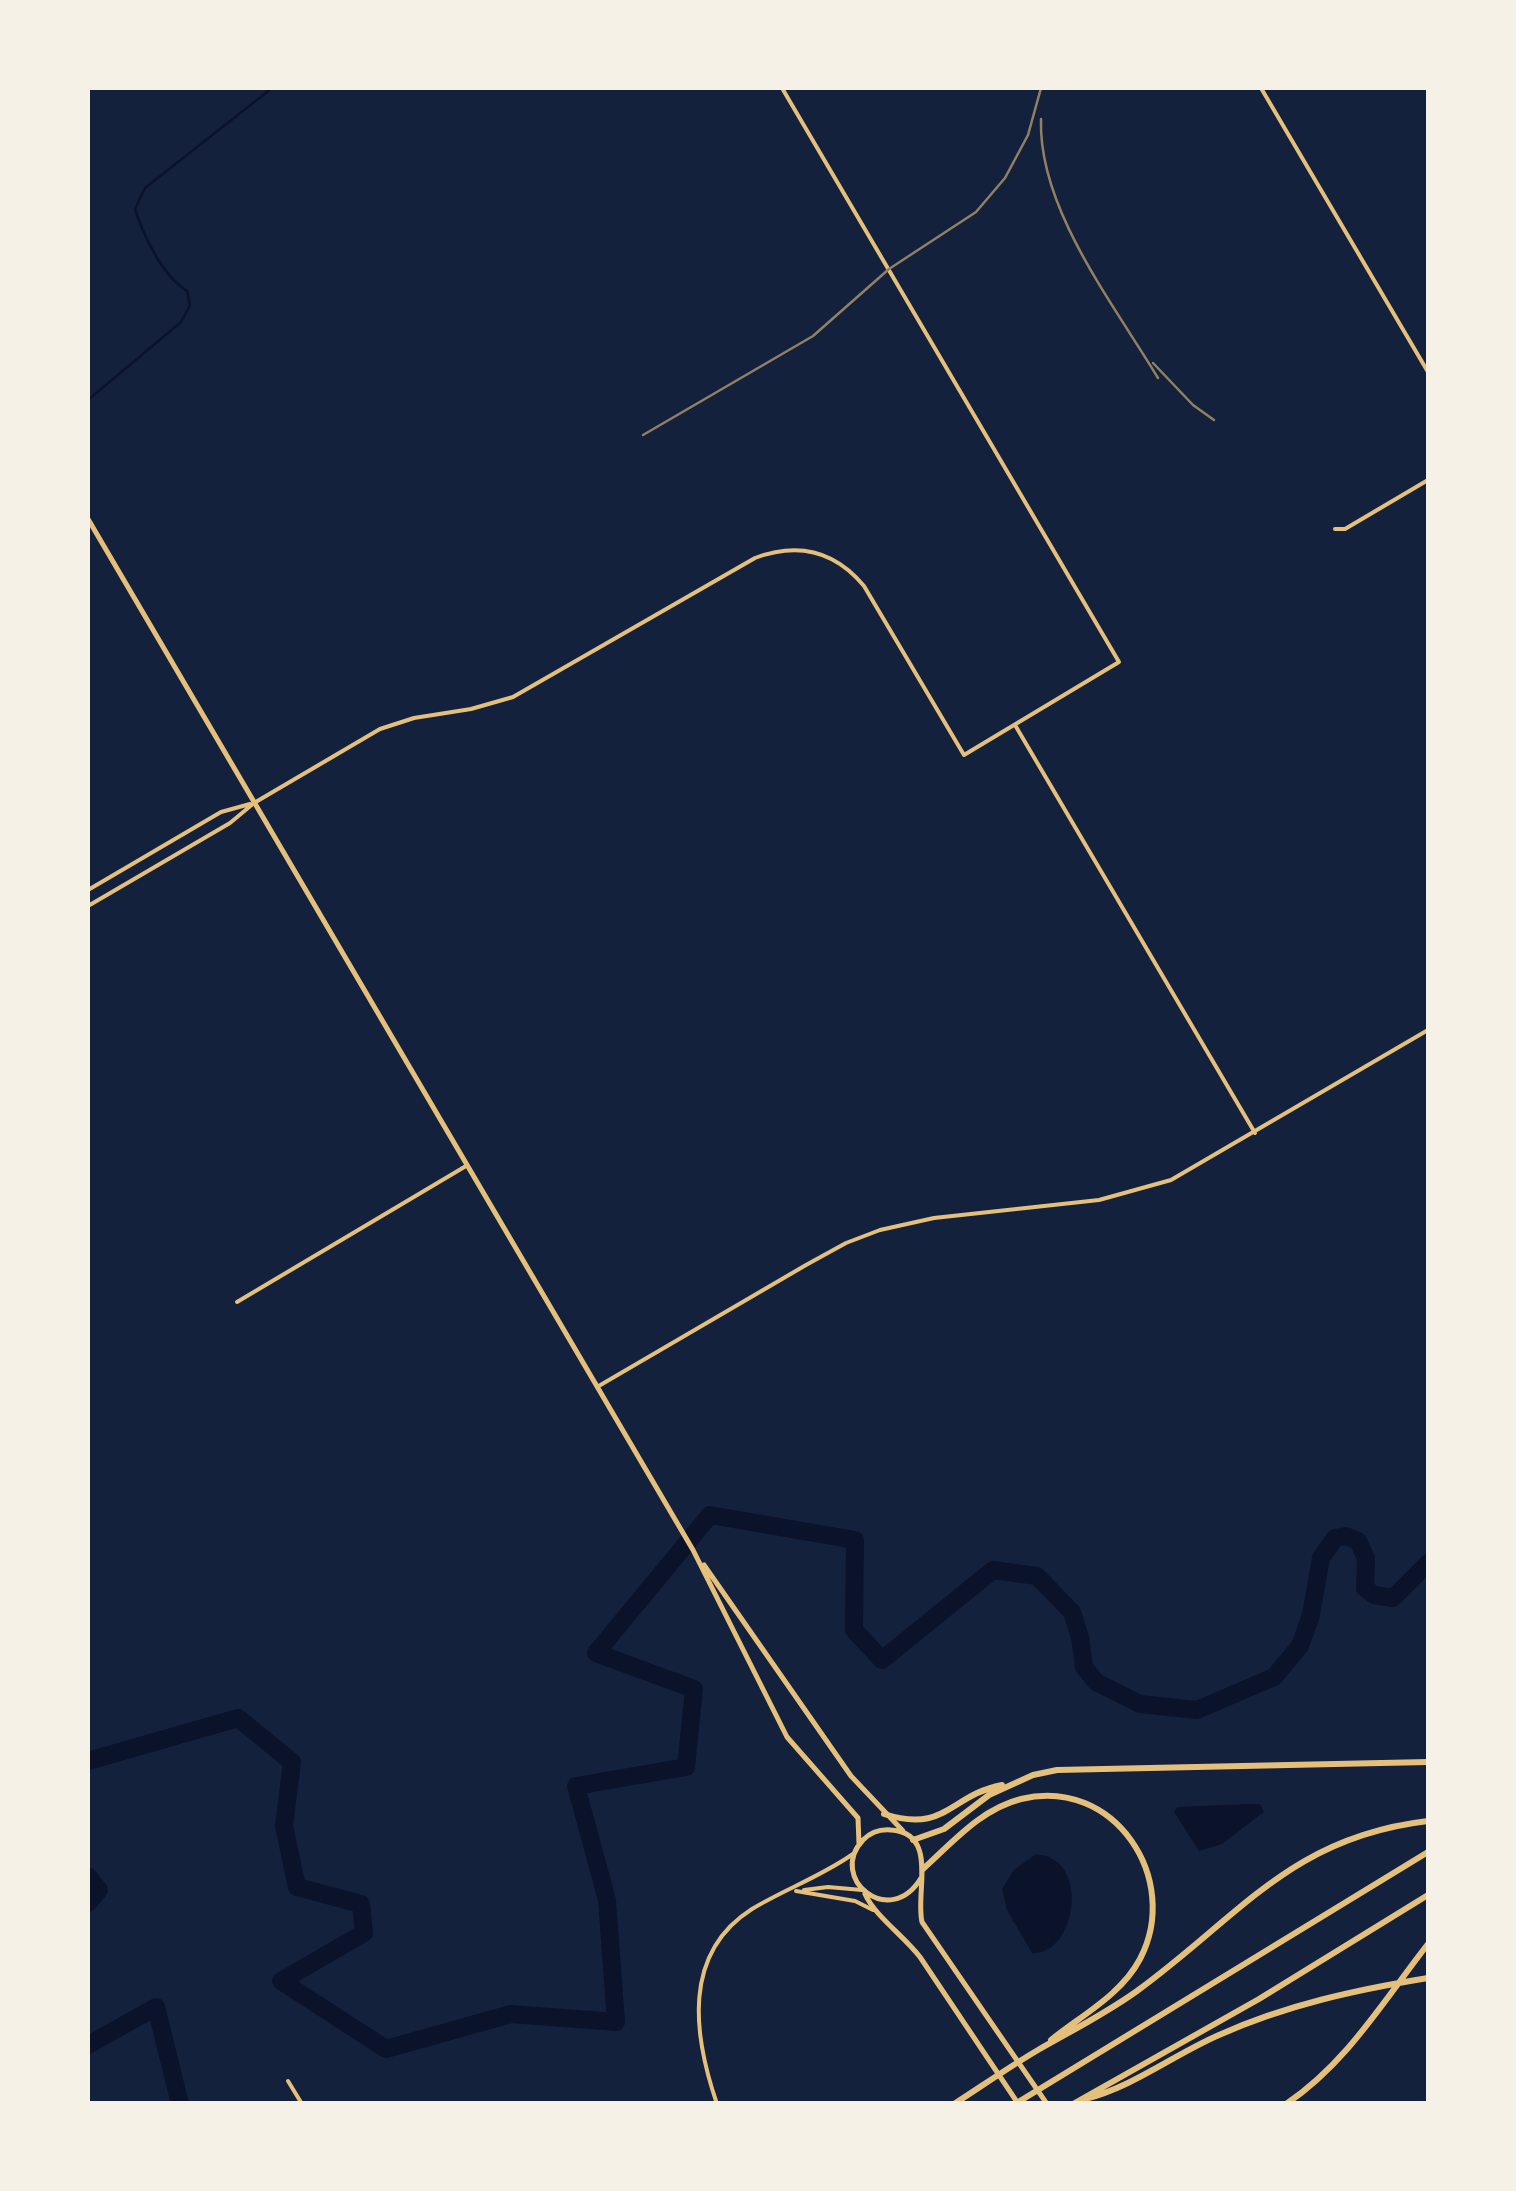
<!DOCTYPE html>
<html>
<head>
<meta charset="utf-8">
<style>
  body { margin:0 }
  #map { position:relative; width:1516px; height:2191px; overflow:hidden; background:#14213d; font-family:"Crimson Pro",serif }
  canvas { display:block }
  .frame { position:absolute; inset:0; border:90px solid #f6f1e7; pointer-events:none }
</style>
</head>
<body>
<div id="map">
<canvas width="1516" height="2191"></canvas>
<div class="frame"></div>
</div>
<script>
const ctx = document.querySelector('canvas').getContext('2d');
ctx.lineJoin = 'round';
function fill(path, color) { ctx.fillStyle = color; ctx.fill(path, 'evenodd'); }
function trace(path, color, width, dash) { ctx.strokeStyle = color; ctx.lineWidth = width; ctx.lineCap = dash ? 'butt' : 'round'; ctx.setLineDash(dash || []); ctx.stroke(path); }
fill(new Path2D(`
  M 1248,1804 L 1260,1804 L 1264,1812 L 1222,1844 L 1199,1851 L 1174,1812 L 1177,1807 Z
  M 1036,1854 C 1092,1858 1076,1956 1032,1953 L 1007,1910 L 1002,1889 L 1014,1870 Z`), '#0b132b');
trace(new Path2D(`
  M 88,400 L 181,322 L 190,305 L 187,291 C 162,275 144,237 135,209 L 145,188 L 272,88`), '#0b132b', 2.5);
trace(new Path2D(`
  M 88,1761 L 238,1718 L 292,1762 L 284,1826 L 297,1887 L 361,1904 L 364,1933 L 281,1981 L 386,2049 L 511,2014 L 616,2022 L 607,1900 L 576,1786 L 686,1767 L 694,1689 L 596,1653 L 710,1515 L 855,1540 L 854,1630 L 882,1660 L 993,1570 L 1037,1576 L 1072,1612 L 1080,1637 L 1084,1667 L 1096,1682 L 1140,1704 L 1197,1710 L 1274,1677 L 1300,1646 L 1311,1615 L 1321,1558 L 1335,1538 L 1346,1536 L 1358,1541 L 1366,1558 L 1365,1588 L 1374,1595 L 1393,1598 L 1428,1563
  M 88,1876 L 99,1890 L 88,1903
  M 88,2045 L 156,2007 L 180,2104`), '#0b132b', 18);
trace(new Path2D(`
  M 1261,88 L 1428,372
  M 1335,529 L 1345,529 L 1428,480
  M 1015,725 L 1255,1133
  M 88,890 L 221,812 L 250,804
  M 88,906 L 230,823 L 254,803 L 380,729 L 414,718 L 471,709 L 513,697 L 755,558 C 798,542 834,550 864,586 L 964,755 L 1119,662 L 782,88
  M 237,1302 L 466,1166
  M 597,1387 L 806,1265 L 846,1243 L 880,1230 L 934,1218 L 1099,1200 L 1171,1180 L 1428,1030
  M 804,1890 L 828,1887 L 862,1890
  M 796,1891 L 855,1901 L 873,1910
  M 288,2081 L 302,2104
  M 717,2104 C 694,2037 681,1954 752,1909 C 785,1889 820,1877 853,1854`), '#e5c07b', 4);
trace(new Path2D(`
  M 88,519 L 693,1550 L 787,1737 L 858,1818 L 859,1844
  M 704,1565 L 851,1776 L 903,1831
  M 921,1878 C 890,1930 827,1878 863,1840 C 870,1833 880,1829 891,1830 C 939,1833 915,1893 922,1922 L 1047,2104
  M 865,1894 C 875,1916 904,1936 920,1957 L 1017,2102`), '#e5c07b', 5);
trace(new Path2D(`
  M 884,1814 C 946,1834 950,1795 1002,1785
  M 913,1840 L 944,1829 L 989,1795 L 1033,1775 L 1057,1770 L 1428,1762
  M 923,1869 C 953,1842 981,1809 1021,1799 C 1114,1776 1182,1879 1140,1959 C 1121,1995 1082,2015 1051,2040
  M 1085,2099 C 1133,2087 1173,2055 1219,2035 C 1286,2005 1355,1990 1428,1978
  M 954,2104 C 982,2086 1009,2067 1038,2050 C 1071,2031 1105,2014 1137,1991 C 1240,1916 1291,1837 1428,1821
  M 1015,2104 L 1428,1852
  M 1073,2104 L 1259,1999 L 1428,1895
  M 1286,2104 C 1347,2063 1384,2000 1428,1944`), '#e5c07b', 6);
trace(new Path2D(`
  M 1041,119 C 1038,208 1113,303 1158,378
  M 1153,363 L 1193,405 L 1214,420
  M 643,435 L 813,336 L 889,269 L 976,212 L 1005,178 L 1028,135 L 1041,88`), '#918062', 2.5);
</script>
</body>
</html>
